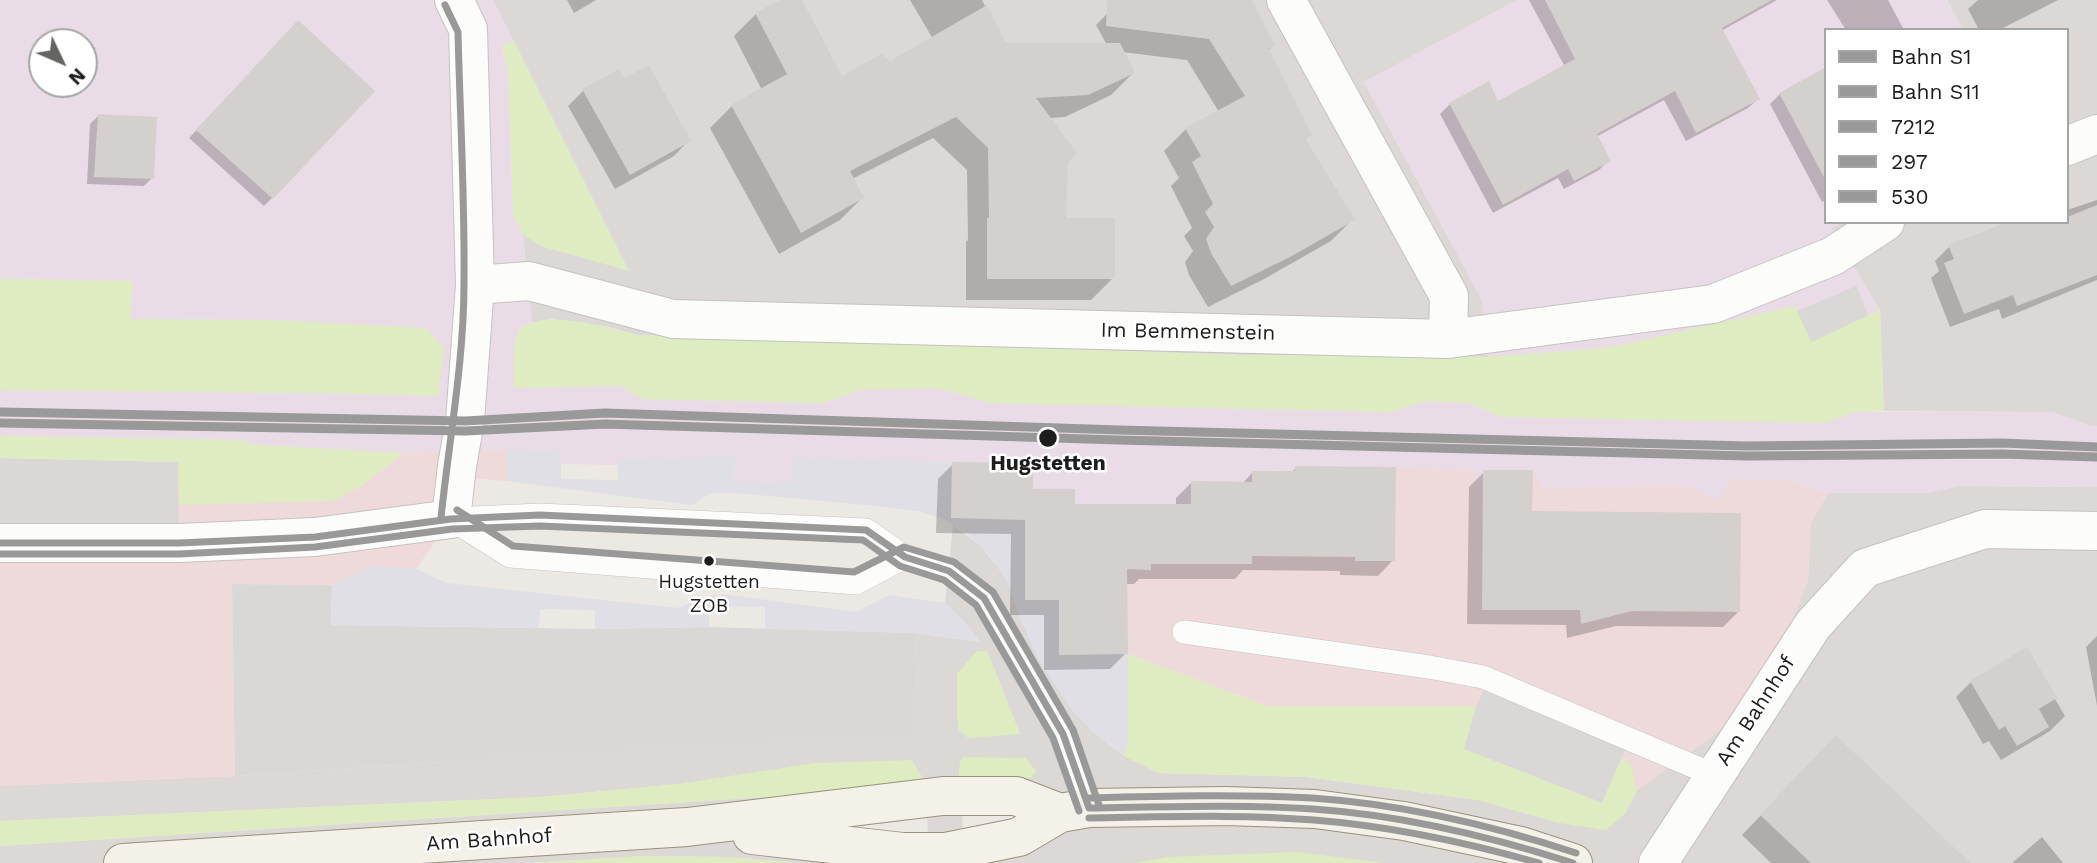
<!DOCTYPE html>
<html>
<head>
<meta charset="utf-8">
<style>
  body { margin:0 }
  #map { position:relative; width:2097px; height:863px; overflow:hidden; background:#ece8e4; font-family:"Work Sans",sans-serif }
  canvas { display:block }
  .legend { position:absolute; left:1824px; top:28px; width:245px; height:196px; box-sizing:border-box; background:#fff; border:2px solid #a5a5a5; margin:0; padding:9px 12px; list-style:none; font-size:21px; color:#1d1d1d }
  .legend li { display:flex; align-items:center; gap:14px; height:35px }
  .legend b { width:35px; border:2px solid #a5a5a5 }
  .north { position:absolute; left:28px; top:28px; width:70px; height:70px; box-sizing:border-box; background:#fff; border:2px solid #a5a5a5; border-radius:50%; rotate:134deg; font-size:19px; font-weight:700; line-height:28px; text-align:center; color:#1d1d1d }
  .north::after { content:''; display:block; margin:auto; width:24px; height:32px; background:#656463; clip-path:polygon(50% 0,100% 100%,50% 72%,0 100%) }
</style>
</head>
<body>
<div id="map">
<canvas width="2097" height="863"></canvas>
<ul class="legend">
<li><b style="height:9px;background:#999"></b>Bahn S1</li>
<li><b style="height:9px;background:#999"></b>Bahn S11</li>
<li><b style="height:9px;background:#999"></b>7212</li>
<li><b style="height:9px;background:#999"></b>297</li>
<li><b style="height:9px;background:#999"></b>530</li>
</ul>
<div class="north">N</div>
</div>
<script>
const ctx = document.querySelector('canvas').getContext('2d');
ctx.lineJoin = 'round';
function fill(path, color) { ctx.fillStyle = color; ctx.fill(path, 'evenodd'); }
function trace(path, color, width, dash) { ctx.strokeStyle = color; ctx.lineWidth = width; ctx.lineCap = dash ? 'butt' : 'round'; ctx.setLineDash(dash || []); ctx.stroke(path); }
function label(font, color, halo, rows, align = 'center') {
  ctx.font = font + ' "Work Sans",sans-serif'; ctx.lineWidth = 5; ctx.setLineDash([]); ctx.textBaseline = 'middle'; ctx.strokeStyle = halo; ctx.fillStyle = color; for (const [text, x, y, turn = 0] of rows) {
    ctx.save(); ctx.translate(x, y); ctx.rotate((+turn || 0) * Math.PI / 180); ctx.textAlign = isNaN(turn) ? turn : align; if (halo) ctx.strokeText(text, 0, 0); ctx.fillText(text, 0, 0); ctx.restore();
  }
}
fill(new Path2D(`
  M 493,0 L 1517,0 L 1364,82 L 1482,300 L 1488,357 L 1242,355 L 637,335 L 609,327 L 552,319 L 532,322 L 523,235 L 545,247 L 628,270 Z
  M 1947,0 L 2097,0 L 2097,426 L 2090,426 L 2052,412 L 1884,411 L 1880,310 L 1831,229 L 1842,222 L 2067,222 L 2067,30 L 1963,30 Z
  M 1959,486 L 2097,487 L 2097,863 L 800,863 L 729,857 L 645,856 L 527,863 L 0,863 L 0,846 L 924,787 L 678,784 L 541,797 L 0,821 L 0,786 L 235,776 L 441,762 L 917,693 L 915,633 L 980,642 L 962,619 L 945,603 L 953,525 L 980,545 L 1000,570 L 1008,583 L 1021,620 L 1039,660 L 1073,711 L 1094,733 L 1124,756 L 1159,773 L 1307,777 L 1478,800 L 1559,823 L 1625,814 L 1637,790 L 1721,730 L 1808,580 L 1811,523 L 1828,493 L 1926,493 ZM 987,651 L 1020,734 L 1019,734 L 959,730 L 957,716 L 957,674 ZM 1016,809 L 1017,828 L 963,834 L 962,812 ZM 927,814 L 928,835 L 882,838 L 819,820 Z`), '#dbd8d6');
fill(new Path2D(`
  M 507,449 L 506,481 L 456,477 L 451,519 L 416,569 L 370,566 L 332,585 L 232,584 L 235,776 L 0,786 L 0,458 L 360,487 L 403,453 Z
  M 1033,463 L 1252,482 L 1252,471 L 1396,467 L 1476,470 L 1475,486 L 1533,470 L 1542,488 L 1684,486 L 1719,500 L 1731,479 L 1786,480 L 1828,493 L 1811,523 L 1808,580 L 1785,643 L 1721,730 L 1637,790 L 1633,778 L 1476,706 L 1267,706 L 1128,654 L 1059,655 L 1059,600 L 1025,600 L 1025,564 Z`), '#efdadb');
fill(new Path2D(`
  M 0,0 L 493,0 L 514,41 L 502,47 L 508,70 L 513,214 L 523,235 L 532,322 L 520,329 L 515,340 L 514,388 L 621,386 L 643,399 L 823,403 L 860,390 L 938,388 L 991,403 L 1391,412 L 1426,401 L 1470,403 L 1500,417 L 1823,423 L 1857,412 L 2052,412 L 2090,426 L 2097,426 L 2097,487 L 1959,486 L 1926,493 L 1828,493 L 1786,480 L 1731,479 L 1719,501 L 1684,486 L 1542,488 L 1533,472 L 1532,486 L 1475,486 L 1475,470 L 1396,467 L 1252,471 L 1252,482 L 1191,481 L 1191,506 L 1075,504 L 1032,520 L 951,518 L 952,462 L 793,457 L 792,482 L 734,481 L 735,456 L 621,459 L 618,465 L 561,464 L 560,450 L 507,449 L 403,453 L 259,445 L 239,440 L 0,436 L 0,390 L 322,393 L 437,396 L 444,348 L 276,320 L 130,319 L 133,281 L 0,279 ZM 42,42 L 84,42 L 84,84 L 42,84 Z
  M 1517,0 L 1947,0 L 1963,30 L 1826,30 L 1826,222 L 1842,222 L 1831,229 L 1880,310 L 1811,342 L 1607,348 L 1488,357 L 1482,300 L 1364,82 Z`), '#eadce6');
fill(new Path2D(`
  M 1856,286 L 1870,319 L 1810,346 L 1795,312 Z
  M 0,458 L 178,462 L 179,543 L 0,543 Z
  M 232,584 L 332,585 L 331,625 L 595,629 L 709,627 L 915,633 L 917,693 L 914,735 L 441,762 L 235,776 Z
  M 1489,679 L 1630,739 L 1602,803 L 1463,749 L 1476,706 Z`), '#dad8d6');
fill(new Path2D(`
  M 514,41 L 629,271 L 544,247 L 523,235 L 513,214 L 508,70 L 502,46 Z
  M 0,279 L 133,281 L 130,319 L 276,320 L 426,328 L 444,348 L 438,396 L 322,393 L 0,390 Z
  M 1795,306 L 1811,342 L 1880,310 L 1884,411 L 1857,412 L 1824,423 L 1500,417 L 1470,403 L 1426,401 L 1391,412 L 991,403 L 938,388 L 860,390 L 823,403 L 643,399 L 621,386 L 514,388 C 514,374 511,338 521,329 C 541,308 612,328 637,335 L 1242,355 L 1488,357 L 1607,348 Z
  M 0,436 L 239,440 L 259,445 L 403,453 L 360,487 L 333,501 L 179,505 L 178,462 L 0,458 Z
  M 977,651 L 987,651 L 1020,734 L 968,738 L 959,730 L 957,716 L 957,674 Z
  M 1128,654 L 1267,706 L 1476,706 L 1464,749 L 1602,803 L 1621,759 L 1631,764 L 1637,790 L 1625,814 L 1606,830 L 1559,823 L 1478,800 L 1307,777 L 1159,773 L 1124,756 L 1128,741 Z
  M 964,757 L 1026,758 L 1036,771 L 1031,778 L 958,784 L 960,761 Z
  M 912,760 L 924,780 L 924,787 L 0,846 L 0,821 L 541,797 L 678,784 L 815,763 Z
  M 1296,852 L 1386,863 L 1134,863 L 1168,857 Z
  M 645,856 L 729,857 L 800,863 L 527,863 Z`), '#dfebc0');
fill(new Path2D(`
  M 507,449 L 561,450 L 561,479 L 618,480 L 618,465 L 621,459 L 735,456 L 734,481 L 791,482 L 793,457 L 952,462 L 951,518 L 1032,520 L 1025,564 L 1025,600 L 1060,600 L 1059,655 L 1128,654 L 1128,741 L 1124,756 L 1094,733 L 1073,711 L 1039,660 L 1021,620 L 1008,583 L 991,557 L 968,534 L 945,520 L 922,512 L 876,506 L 736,493 L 710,493 L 692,505 L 506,481 Z
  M 370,566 L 416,569 L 447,583 L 677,608 L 711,596 L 722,594 L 856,612 L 890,595 L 945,603 L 962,619 L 981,642 L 915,633 L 765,629 L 765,607 L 709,606 L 709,627 L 595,629 L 595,610 L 540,609 L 539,628 L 331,625 L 332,585 Z`), '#dfdfe5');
fill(new Path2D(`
  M 567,0 L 596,0 L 574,13 Z
  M 784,0 L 800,0 L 842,79 L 890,64 L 933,39 L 910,0 L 982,0 L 1005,45 L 1107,45 L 1096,25 L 1118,3 L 1124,0 L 1249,0 L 1273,46 L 1268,51 L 1310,134 L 1304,140 L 1353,219 L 1331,241 L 1266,278 L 1208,307 L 1189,275 L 1185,262 L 1193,251 L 1184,236 L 1192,228 L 1171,186 L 1179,178 L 1164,151 L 1186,129 L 1219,112 L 1187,60 L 1122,52 L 1133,73 L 1111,95 L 1065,117 L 1049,118 L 1066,162 L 1065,220 L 1113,278 L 1091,300 L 966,300 L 966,242 L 968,240 L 967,170 L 933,138 L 852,179 L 862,198 L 840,220 L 779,254 L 710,128 L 732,106 L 762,90 L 734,36 L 756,14 Z
  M 1529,0 L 1777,0 L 1721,31 L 1758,99 L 1748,108 L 1686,141 L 1664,100 L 1596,137 L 1609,160 L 1599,170 L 1564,189 L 1558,178 L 1493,213 L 1440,114 L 1450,104 L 1488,83 L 1498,103 L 1565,67 Z
  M 1827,0 L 1888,0 L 1904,30 L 1846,30 Z
  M 1978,0 L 2058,0 L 1999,30 L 1979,30 L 1968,9 Z
  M 298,22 L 272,198 L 264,206 L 189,138 Z
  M 1826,69 L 1826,200 L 1822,202 L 1770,104 L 1780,94 Z
  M 624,81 L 689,140 L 674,156 L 615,189 L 568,106 L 583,91 Z
  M 98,116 L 152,178 L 144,186 L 87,184 L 90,124 Z
  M 2097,200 L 2097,280 L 2002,319 L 1999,309 L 1950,327 L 1931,278 L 1939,271 L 1935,261 L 1949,247 L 2067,222 L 2067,210 Z
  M 953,464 L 1073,505 L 1176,506 L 1176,498 L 1191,483 L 1242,484 L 1252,473 L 1291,473 L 1296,468 L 1393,560 L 1378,576 L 1340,575 L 1340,571 L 1243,570 L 1235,579 L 1139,579 L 1134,584 L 1125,584 L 1126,653 L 1110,669 L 1044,670 L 1044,615 L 1010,615 L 1011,534 L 936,533 L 938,479 Z
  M 1484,472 L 1530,513 L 1738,612 L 1723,627 L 1616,626 L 1567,638 L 1566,625 L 1467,624 L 1469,487 Z
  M 2097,636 L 2097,706 L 2086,647 Z
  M 2026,650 L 2065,716 L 2050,731 L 2001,760 L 1989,741 L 1983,744 L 1956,697 L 1971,682 Z
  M 1817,757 L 1968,863 L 1771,863 L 1742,835 Z
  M 2042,837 L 2063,863 L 2012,863 Z`), '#0003');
fill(new Path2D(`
  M 780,0 L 802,0 L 842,76 L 881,54 L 890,61 L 987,5 L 1006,43 L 1120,43 L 1135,73 L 1088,95 L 1036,98 L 1077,153 L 1068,163 L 1066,218 L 1115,218 L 1115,279 L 987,279 L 987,218 L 989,218 L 988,148 L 956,117 L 850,171 L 864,198 L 801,233 L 731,105 L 787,74 L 755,13 Z
  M 1107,0 L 1252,0 L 1275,46 L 1269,49 L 1312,135 L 1305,138 L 1355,220 L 1290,257 L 1231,286 L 1211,253 L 1206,239 L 1214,227 L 1205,212 L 1213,204 L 1192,162 L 1201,156 L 1185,128 L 1245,96 L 1209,39 L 1106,26 Z
  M 1545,0 L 1772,0 L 1722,28 L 1760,99 L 1696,133 L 1675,91 L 1597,134 L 1611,161 L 1574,181 L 1568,169 L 1503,205 L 1449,103 L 1489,81 L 1498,101 L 1575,59 Z
  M 298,20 L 375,91 L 273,199 L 196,130 Z
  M 649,65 L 691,141 L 630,175 L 582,89 L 619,69 L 624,78 Z
  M 1826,67 L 1826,181 L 1779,93 Z
  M 98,114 L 157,117 L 154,179 L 94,177 Z
  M 2097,205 L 2097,275 L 2017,306 L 2013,295 L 1964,314 L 1944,263 L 1954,259 L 1948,245 L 2008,222 L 2067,222 L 2067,217 Z
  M 952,462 L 1033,463 L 1033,489 L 1075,489 L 1075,504 L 1191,504 L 1191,481 L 1252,482 L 1252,471 L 1295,471 L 1295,466 L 1396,467 L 1395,561 L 1355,561 L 1355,557 L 1252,556 L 1252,564 L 1151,564 L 1151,570 L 1127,569 L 1128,654 L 1059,655 L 1059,600 L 1025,600 L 1025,520 L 951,518 Z
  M 1483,470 L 1533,470 L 1532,511 L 1741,513 L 1740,612 L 1632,611 L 1581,624 L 1580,610 L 1482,610 Z
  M 2027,647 L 2057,698 L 2039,709 L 2049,727 L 2017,746 L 2005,726 L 1999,730 L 1970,681 Z
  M 1836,735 L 1970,863 L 1811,863 L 1760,815 Z`), '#d4d0cd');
const service = new Path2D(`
  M 451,519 L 540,515 L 866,530 L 905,557 L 949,571 L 984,598 L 1063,734 L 1089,808
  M 451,519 L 510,556 L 856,583 L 905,557
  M 1184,632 L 1429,667 L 1483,677 L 1714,775`);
const minor = new Path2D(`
  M 1286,0 L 1449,296 L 1448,339
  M 2067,146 L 2097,134
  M 475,285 L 529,281 L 673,319 L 1448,339 L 1713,304 L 1833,256 L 1885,222
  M 0,543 L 179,543 L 315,537 L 451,519 L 457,466 L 465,421 L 475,285 L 468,29 L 454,0
  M 1658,863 L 1813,625 L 1865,568 L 1985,529 L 2097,531`);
const secondary = new Path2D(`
  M 752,835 L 903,852 L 945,852 L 1019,837 L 1060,813 L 1089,808 L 1226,806 L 1315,809 L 1404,821 L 1521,846 L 1573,863
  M 123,863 L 687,827 L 943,796 L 1016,796 L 1060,813`);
trace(service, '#c4c3c1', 24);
trace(minor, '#c4c3c1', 40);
trace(secondary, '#96937c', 40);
trace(service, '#fcfcfb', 23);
trace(minor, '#fcfcfb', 38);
trace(secondary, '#f4f1e8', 38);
trace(new Path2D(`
  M 0,543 L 179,543 L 315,537 L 451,519 L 540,515 L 866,530 L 905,557 L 949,571 L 984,598 L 1063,734 L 1089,808
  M 1089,808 C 1163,807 1238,804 1313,809 C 1401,815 1489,836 1573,863`), '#999', 7);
trace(new Path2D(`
  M 0,554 L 179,554 L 315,547 L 452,529 L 540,526 L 863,540 L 900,566 L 944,580 L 976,605 L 1053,738 L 1079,811
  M 1089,818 C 1164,817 1239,814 1314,820 C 1390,826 1465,842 1539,863`), '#999', 7);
trace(new Path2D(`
  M 457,510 L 513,546 L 854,572 L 904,547 L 954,562 L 993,592 L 1073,730 L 1099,805
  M 441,518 C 449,440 464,362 464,283 C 465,200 460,115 458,32 L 445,5
  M 1089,798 C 1163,796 1238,794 1312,798 C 1402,804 1491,825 1576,853`), '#999', 7);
trace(new Path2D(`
  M 0,412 L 465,421 L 605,413 L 1119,430 L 1747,446 L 2002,443 L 2097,447`), '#999', 9);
trace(new Path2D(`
  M 0,423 L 465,431 L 605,424 L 1119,440 L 1747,456 L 2002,454 L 2097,457`), '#999', 9);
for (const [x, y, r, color] of [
  [1048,438,10,"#1d1d1d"],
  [709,561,6,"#1d1d1d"]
]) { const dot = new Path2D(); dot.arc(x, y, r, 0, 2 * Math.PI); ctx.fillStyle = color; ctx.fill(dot); trace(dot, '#fff', 2.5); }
label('19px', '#1d1d1d', '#fff', [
  ["Hugstetten",709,582],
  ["ZOB",709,606]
]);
label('21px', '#1d1d1d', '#fff', [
  ["Im Bemmenstein",1188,332,1],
  ["Am Bahnhof",1756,711,-57],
  ["Am Bahnhof",489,840,-4]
]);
label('bold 21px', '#1d1d1d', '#fff', [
  ["Hugstetten",1048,464]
]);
</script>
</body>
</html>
